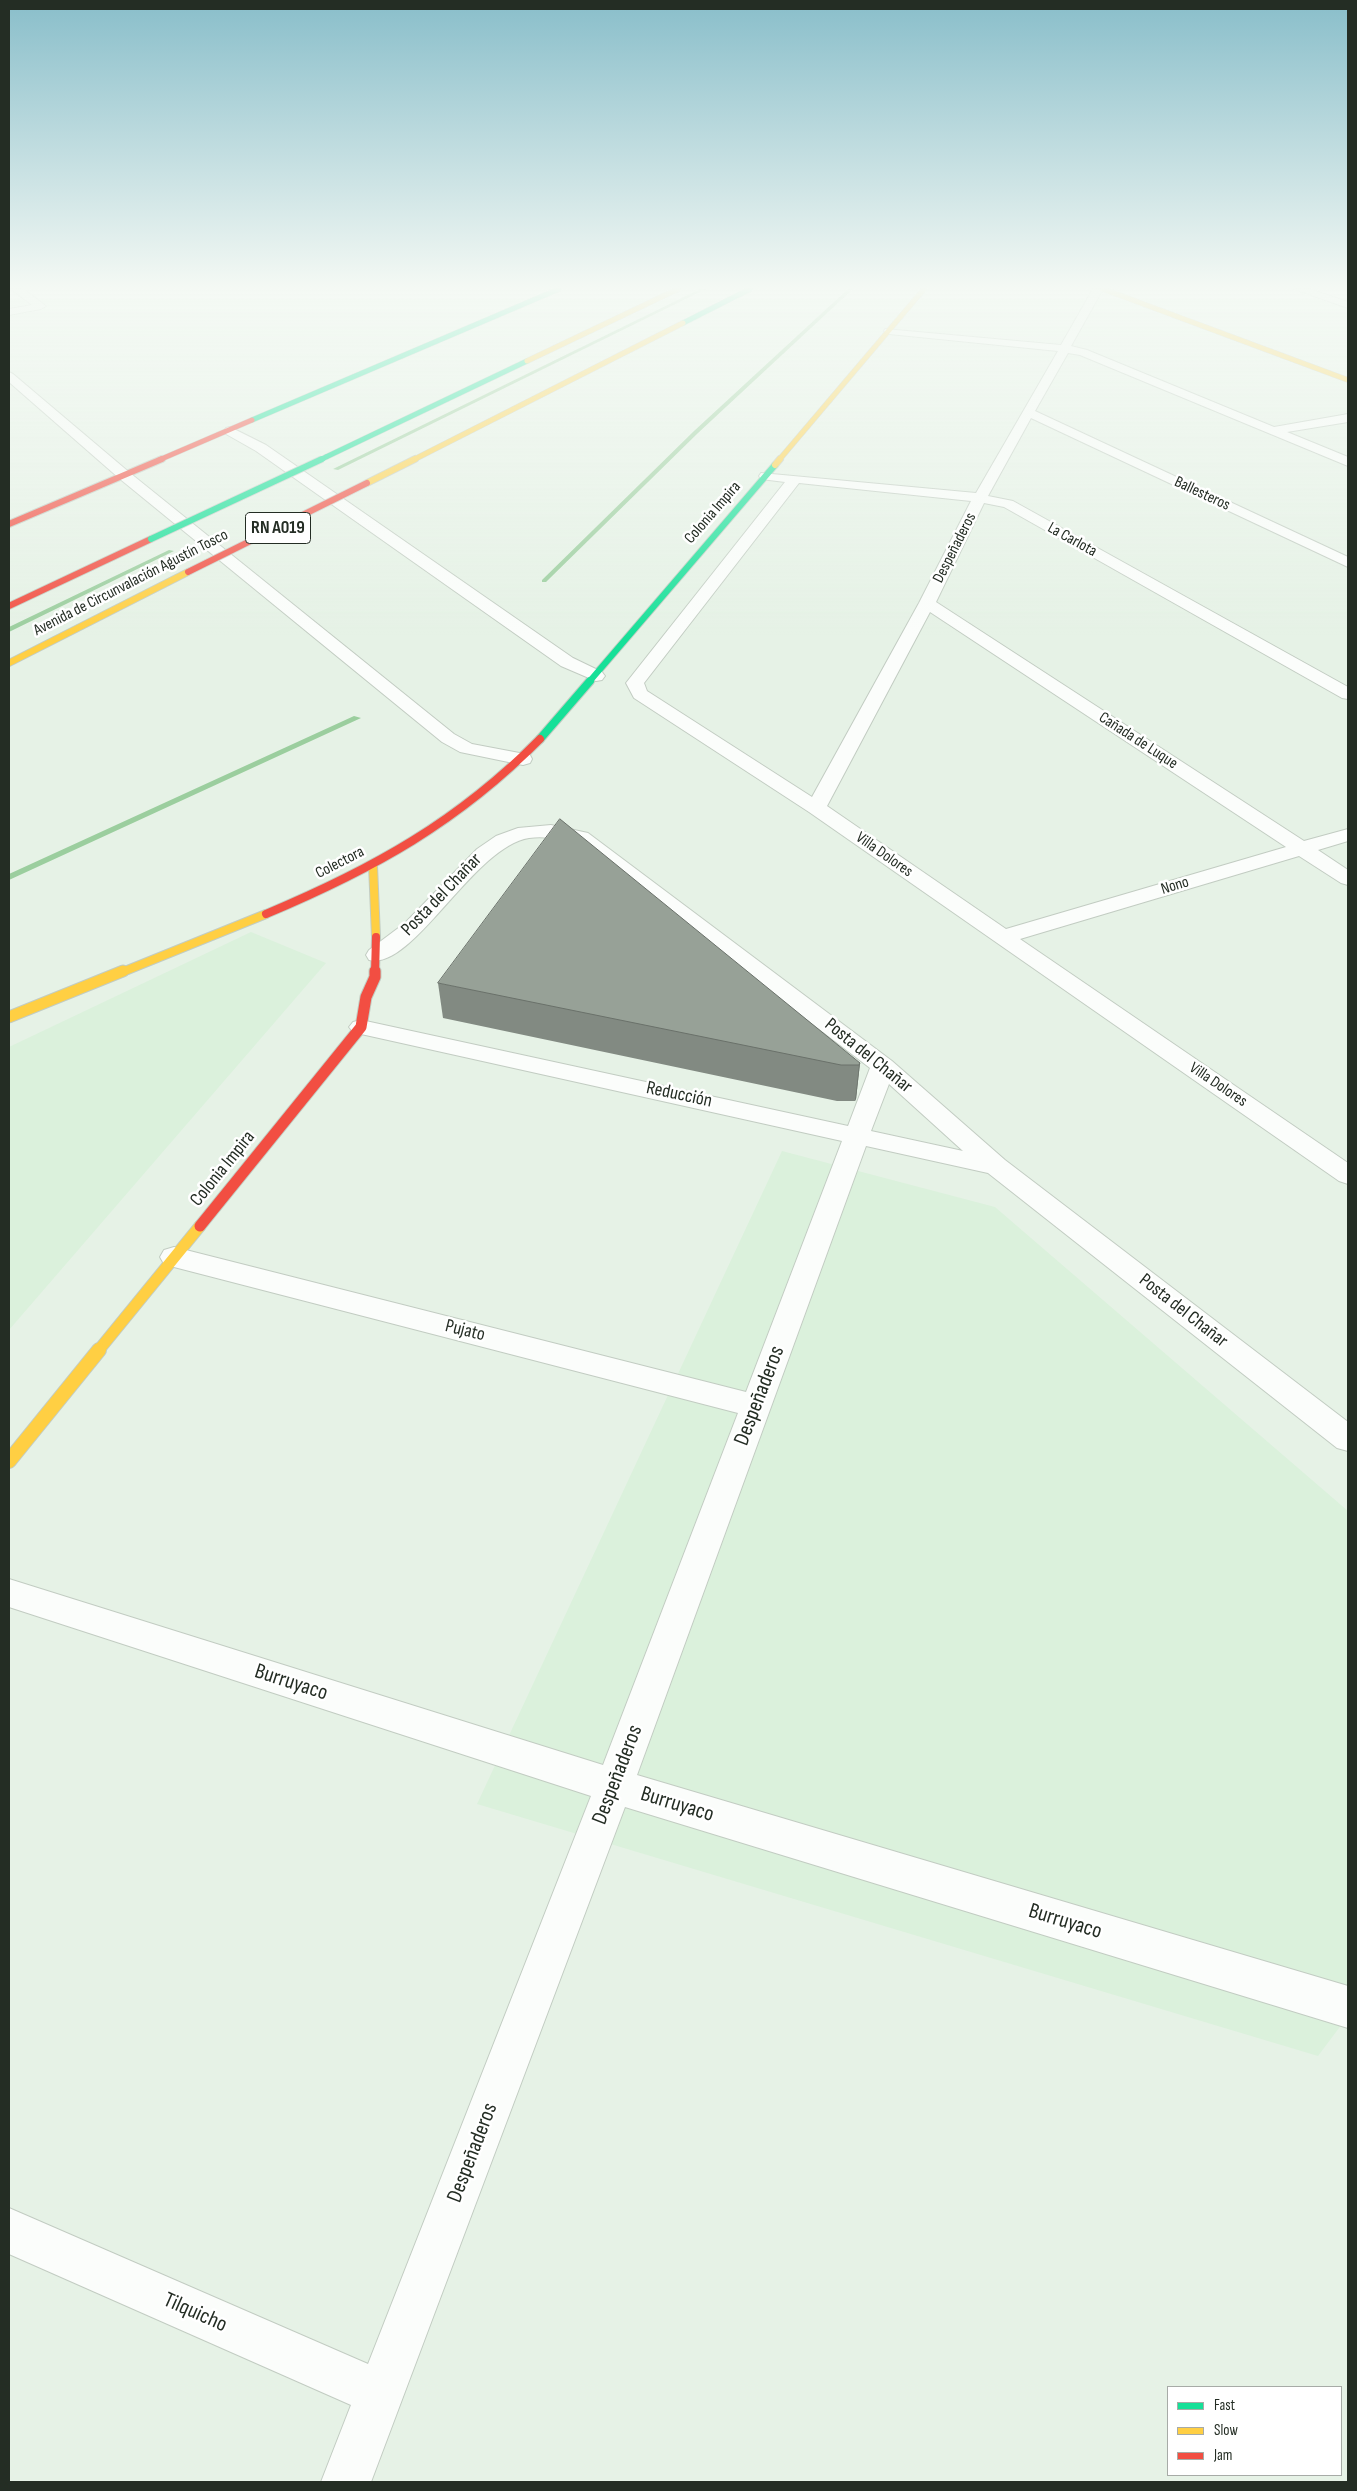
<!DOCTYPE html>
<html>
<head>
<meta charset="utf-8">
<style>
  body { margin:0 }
  #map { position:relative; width:1357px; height:2491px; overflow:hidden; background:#e6f2e6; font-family:"Sofia Sans Condensed",sans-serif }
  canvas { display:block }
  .frame { position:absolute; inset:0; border:10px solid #242d24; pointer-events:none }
  .legend { position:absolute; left:1167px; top:2386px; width:175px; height:90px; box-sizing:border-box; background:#fff; border:1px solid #a7aba7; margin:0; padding:6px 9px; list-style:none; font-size:15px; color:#242d24 }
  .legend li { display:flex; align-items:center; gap:10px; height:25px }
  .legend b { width:25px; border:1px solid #a7aba7 }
</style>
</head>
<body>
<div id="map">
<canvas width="1357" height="2491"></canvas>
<div class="frame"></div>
<ul class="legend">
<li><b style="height:6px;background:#16e098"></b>Fast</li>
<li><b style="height:6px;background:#ffcf43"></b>Slow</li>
<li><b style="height:6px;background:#f24e42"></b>Jam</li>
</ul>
</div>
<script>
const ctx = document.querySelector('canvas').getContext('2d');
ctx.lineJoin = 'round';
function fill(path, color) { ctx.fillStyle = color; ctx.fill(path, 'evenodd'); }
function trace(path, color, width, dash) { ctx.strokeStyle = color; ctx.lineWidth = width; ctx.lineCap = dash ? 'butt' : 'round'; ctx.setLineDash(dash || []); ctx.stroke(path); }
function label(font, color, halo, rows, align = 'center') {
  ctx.font = font + ' "Sofia Sans Condensed",sans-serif'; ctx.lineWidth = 5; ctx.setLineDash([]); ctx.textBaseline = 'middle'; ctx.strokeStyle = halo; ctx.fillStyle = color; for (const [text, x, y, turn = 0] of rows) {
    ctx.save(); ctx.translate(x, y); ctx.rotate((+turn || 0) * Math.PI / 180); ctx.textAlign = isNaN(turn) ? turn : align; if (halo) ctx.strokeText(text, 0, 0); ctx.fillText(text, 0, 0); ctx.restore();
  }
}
fill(new Path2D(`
  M 251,932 L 326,963 L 9,1330 L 9,1047 Z
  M 782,1151 L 995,1207 L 1348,1511 L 1348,2016 L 1318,2056 L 477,1804 Z`), '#dbf1dc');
fill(new Path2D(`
  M 700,289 L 706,289 L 338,470 L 333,469 Z
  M 848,289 L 853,289 L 698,433 L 546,582 L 542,582 L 542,580 L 694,431 Z
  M 169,550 L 174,551 L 9,632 L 9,627 Z
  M 354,716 L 361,718 L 9,880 L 9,874 Z`), '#9bce9e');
const street = new Path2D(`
  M 11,289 L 23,289 L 46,306 L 41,309 L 9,315 L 9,309 L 32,305 Z
  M 1093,289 L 1103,289 L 1071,346 L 1087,350 L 1274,427 L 1348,414 L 1348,422 L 1287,432 L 1348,457 L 1348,466 L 1080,355 L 1068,353 L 1035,411 L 1348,557 L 1348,567 L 1031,418 L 988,496 L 1013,501 L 1348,687 L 1348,699 L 1342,698 L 1004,507 L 984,503 L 936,602 L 1304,841 L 1348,829 L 1348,841 L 1318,850 L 1348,870 L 1348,885 L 1341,883 L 1299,856 L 1020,939 L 1348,1163 L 1348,1184 L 1339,1181 L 809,812 L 634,698 L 626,683 L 785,482 L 761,479 L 759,476 L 761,473 L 976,493 L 1058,351 L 889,334 L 884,331 L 885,329 L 1061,345 ZM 799,483 L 971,501 L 919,603 L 812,797 L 647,691 L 644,683 ZM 930,612 L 1286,847 L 1006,929 L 827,806 Z
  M 1294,289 L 1309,289 L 1348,302 L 1348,308 Z
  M 9,372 L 13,374 L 130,473 L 454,734 L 472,744 L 530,755 L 532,759 L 530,763 L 523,765 L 460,752 L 442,742 L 120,479 L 9,382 Z
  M 230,427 L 266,445 L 573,658 L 602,672 L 605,676 L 602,680 L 596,681 L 561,666 L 256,451 L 226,434 L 224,431 L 226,428 Z
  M 551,825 L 588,833 L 892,1061 L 1005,1160 L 1348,1422 L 1348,1451 L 1337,1448 L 988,1173 L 866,1146 L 637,1775 L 1348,1986 L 1348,2028 L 625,1807 L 371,2482 L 321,2482 L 351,2405 L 9,2254 L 9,2208 L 368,2364 L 591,1796 L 9,1607 L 9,1579 L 603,1765 L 738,1413 L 174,1267 L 164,1264 L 160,1257 L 164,1250 L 174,1247 L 746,1392 L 842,1141 L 361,1034 L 353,1032 L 349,1027 L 353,1022 L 361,1020 L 848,1126 L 870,1068 L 575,842 C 559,839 545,836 529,838 C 473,847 413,971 369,960 L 366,955 L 369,950 L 405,923 L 477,849 L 496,836 L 518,828 ZM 889,1084 L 963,1151 L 871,1131 Z`);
const fastFar2 = new Path2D(`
  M 683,323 L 750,289
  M 252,420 L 559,289
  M 326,457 L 527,361`);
const fastFar1 = new Path2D(`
  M 589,682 L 775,465`);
const fast = new Path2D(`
  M 540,739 L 590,681`);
const slowFar4 = new Path2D(`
  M 1103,289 L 1348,380
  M 527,361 L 678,289
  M 413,460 L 683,323
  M 779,460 L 924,289`);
const slowFar3 = new Path2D(`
  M 775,465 L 780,459
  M 367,483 L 415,459
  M 9,663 L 188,572`);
const slowFar2 = new Path2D(`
  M 373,865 L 376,937
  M 120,973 L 266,914`);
const slowFar1 = new Path2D(`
  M 9,1017 L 123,971
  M 98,1351 L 200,1226`);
const slow = new Path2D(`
  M 9,1461 L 99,1350`);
const jamFar3 = new Path2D(`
  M 159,460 L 252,420`);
const jamFar2 = new Path2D(`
  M 9,524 L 162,459
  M 9,606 L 151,539`);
const jamFar1 = new Path2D(`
  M 266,914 C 373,869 458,822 540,739
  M 375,973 L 376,937`);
const jam = new Path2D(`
  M 200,1226 L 361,1027 L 366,997 L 375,977 L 375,971`);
trace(street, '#c2ccc2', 2);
trace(fastFar2, '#c2ccc2', 6);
trace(fastFar1, '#c2ccc2', 8);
trace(fast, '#c2ccc2', 10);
trace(slowFar4, '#c2ccc2', 6);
trace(slowFar3, '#c2ccc2', 8);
trace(slowFar2, '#c2ccc2', 10);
trace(slowFar1, '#c2ccc2', 13);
trace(slow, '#c2ccc2', 16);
trace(jamFar3, '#c2ccc2', 6);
trace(jamFar2, '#c2ccc2', 8);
trace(jamFar1, '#c2ccc2', 10);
trace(jam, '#c2ccc2', 13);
fill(street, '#fbfdfb');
trace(fastFar2, '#16e098', 5);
trace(fastFar1, '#16e098', 6);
trace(fast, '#16e098', 8);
trace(slowFar4, '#ffcf43', 5);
trace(slowFar3, '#ffcf43', 6);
trace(slowFar2, '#ffcf43', 8);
trace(slowFar1, '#ffcf43', 11);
trace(slow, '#ffcf43', 14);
trace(jamFar3, '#f24e42', 5);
trace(jamFar2, '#f24e42', 6);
trace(jamFar1, '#f24e42', 8);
trace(jam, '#f24e42', 11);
const fastBridgeFar1 = new Path2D(`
  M 320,460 L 326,457`);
const fastBridge = new Path2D(`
  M 151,539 L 322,459`);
const jamBridge = new Path2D(`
  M 188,572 L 367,483`);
trace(fastBridgeFar1, '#cad0ca', 6, []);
trace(fastBridge, '#cad0ca', 8, []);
trace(jamBridge, '#cad0ca', 8, []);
trace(fastBridgeFar1, '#16e098', 5);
trace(fastBridge, '#16e098', 6);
trace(jamBridge, '#f24e42', 6);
fill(new Path2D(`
  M 438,983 L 860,1063 L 856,1099 L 855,1101 L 837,1101 L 443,1018 Z`), '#828a82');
fill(new Path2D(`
  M 860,1063 L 856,1099 L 855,1101 L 859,1065 Z`), '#6a716a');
const building = new Path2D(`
  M 560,819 L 860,1063 L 859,1065 L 841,1065 L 438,983 Z`);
fill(building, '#97a197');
trace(building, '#6a716a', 1);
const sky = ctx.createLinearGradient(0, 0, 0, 638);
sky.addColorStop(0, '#89beca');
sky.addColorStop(0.45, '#f4f9f4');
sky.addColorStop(1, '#f4f9f400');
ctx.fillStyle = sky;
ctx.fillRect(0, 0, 1357, 638);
label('16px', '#242d24', '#fff', [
  ["Ballesteros",1202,494,25],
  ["Colonia Impira",713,513,-49],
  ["La Carlota",1072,540,29],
  ["Despeñaderos",955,548,-63],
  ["Avenida de Circunvalación Agustín Tosco",131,583,-27],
  ["Cañada de Luque",1138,741,33],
  ["Villa Dolores",884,855,35],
  ["Colectora",340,863,-27],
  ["Nono",1175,886,-17],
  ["Villa Dolores",1218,1085,34]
]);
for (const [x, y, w] of [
  [278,528,65]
]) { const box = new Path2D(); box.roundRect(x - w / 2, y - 15.5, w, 31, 4); ctx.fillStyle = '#fff'; ctx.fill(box); trace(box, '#242d24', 1); }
label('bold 18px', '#242d24', null, [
  ["RN A019",278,528]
]);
label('19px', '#242d24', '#fff', [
  ["Posta del Chañar",442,895,-46],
  ["Posta del Chañar",868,1056,39],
  ["Reducción",679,1095,12],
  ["Colonia Impira",223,1169,-51],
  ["Posta del Chañar",1183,1311,38],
  ["Pujato",465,1331,14]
]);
label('22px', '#242d24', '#fff', [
  ["Despeñaderos",760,1396,-69],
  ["Burruyaco",291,1683,18],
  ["Despeñaderos",618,1775,-69],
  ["Burruyaco",677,1805,17],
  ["Burruyaco",1065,1922,17],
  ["Despeñaderos",473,2153,-69],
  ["Tilquicho",195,2313,24]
]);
</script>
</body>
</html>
